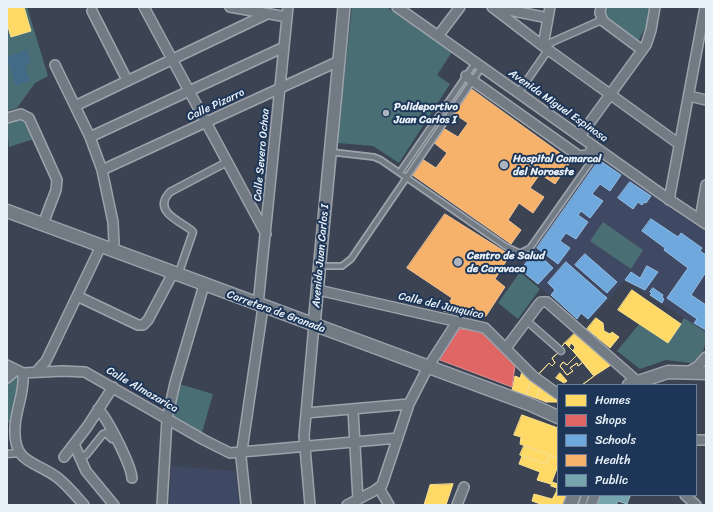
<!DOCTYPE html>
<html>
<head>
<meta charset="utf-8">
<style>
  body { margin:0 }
  #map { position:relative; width:713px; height:512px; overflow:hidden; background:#3c4454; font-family:Sriracha,sans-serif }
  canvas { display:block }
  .frame { position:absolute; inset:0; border:8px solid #e8f1f8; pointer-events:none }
  .legend { position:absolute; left:557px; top:384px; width:140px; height:112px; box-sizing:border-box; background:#1d3557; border:1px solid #6e8097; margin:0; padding:5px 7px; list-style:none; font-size:12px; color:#e8f1f8 }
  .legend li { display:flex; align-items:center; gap:8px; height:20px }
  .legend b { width:20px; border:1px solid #6e8097 }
</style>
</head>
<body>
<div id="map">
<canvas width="713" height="512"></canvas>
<div class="frame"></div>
<ul class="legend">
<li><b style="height:11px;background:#ffd966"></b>Homes</li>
<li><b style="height:11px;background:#e06666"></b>Shops</li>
<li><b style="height:11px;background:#6fa8dc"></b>Schools</li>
<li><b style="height:11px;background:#f6b26b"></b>Health</li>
<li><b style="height:11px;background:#76a5af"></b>Public</li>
</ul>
</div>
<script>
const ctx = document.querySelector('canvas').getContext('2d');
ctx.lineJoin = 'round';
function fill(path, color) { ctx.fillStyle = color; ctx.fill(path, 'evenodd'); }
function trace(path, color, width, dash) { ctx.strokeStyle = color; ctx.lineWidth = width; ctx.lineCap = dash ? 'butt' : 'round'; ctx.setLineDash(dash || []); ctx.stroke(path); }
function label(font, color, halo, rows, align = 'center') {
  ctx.font = font + ' Sriracha,sans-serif'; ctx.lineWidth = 4; ctx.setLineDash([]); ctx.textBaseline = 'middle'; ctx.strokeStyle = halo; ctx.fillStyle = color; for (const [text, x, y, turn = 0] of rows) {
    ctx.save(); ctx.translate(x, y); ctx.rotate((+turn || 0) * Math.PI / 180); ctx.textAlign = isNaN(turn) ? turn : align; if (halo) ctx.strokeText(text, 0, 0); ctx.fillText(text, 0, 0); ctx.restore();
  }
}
fill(new Path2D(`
  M 596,156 L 706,230 L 706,332 L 625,280 L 589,321 L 581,315 L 578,320 L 519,269 Z
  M 171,466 L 235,471 L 239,505 L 169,505 Z`), '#404963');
fill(new Path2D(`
  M 7,7 L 27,7 L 48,76 L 35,83 L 17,108 L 7,111 Z
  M 352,7 L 387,7 L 452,52 L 437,75 L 450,84 L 399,163 L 373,146 L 337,143 Z
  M 605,7 L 650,7 L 647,25 L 637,43 L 604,18 Z
  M 24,119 L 34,139 L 9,147 L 7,124 Z
  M 603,222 L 643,250 L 631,269 L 590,241 Z
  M 520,272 L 540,289 L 518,319 L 498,303 Z
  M 684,318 L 706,332 C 706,347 704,354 691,363 L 666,360 L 640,369 L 617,351 L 640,323 L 668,343 Z
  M 16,376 L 20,378 L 13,423 L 7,423 L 7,383 Z
  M 179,384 L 213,394 L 201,436 L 172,418 Z`), '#496e74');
fill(new Path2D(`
  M 27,50 L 31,63 L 25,66 L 30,81 L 16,86 L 7,57 Z`), '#436a87');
const homes = new Path2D(`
  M 7,7 L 24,7 L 31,31 L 11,37 L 7,23 Z
  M 632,290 L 681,324 L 668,343 L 618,310 Z
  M 596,318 L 603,323 L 604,331 L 610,334 L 612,332 L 619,337 L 610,348 L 587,329 Z
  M 574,334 L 587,344 L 611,365 L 594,376 L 573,351 L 575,347 L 571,343 L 569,347 L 565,343 Z
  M 565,343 L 577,355 L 567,365 L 563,362 L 560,366 L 567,375 L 573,371 L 570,368 L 577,363 L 578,366 L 583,362 L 594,376 L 582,385 L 558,385 L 558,391 L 536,377 L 549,363 L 552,366 L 555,363 L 552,358 L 563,349 L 562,347 ZM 560,373 L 567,381 L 564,383 L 556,378 Z
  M 565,343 L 577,355 L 567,365 L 563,362 L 560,366 L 567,375 L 573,371 L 570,368 L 577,363 L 578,366 L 583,362 L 594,376 L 582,385 L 558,385 L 558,391 L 536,377 L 549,363 L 552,366 L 555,363 L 552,358 L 563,349 L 562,347 Z
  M 522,372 L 532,380 L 526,395 L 512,390 L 515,376 L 520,378 Z
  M 532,380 L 541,386 L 536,398 L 526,395 Z
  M 541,386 L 550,392 L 546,402 L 536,398 Z
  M 550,392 L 558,396 L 558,402 L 546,402 Z
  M 522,415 L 558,428 L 558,458 L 520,444 L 521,437 L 514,435 Z
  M 524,446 L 550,455 L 546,464 L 520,455 Z
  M 550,455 L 558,458 L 558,466 L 551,484 L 537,480 L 540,472 L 519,464 L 522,456 L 546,464 Z
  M 552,482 L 558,484 L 558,493 L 556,493 L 557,488 L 551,486 Z
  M 453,484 L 446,505 L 424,505 L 430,485 Z
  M 556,493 L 558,495 L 567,496 L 564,505 L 543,505 L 532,501 L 534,494 L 552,499 Z`);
fill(homes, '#ffd966');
trace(homes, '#f8e092', 1);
const shops = new Path2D(`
  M 458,329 L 482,331 L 515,366 L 512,387 L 440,360 Z`);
fill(shops, '#e06666');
trace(shops, '#e29092', 1);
const schools = new Path2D(`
  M 599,160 L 621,175 L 610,191 L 600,184 L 592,194 L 603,201 L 590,218 L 581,211 L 578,215 L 588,222 L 576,239 L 566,233 L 560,241 L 570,248 L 558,264 L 537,248 Z
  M 630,182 L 651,196 L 646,203 L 644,202 L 642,205 L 638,202 L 633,209 L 618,198 Z
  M 651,219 L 678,237 L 681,233 L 702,248 L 700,251 L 706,255 L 706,272 L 691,295 L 706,305 L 706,330 L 694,323 L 697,319 L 667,298 L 688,268 L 664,250 L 665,248 L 642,231 Z
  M 535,251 L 553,268 L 538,284 L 521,270 Z
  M 585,254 L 617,282 L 607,293 L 575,265 Z
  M 566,262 L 607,298 L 588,319 L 581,313 L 577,319 L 551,295 L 555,290 L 548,283 Z
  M 647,266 L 658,272 L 645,290 L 625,280 L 631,272 L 640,278 Z
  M 653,288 L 663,295 L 662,297 L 664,299 L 662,303 L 650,295 L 652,293 L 650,292 Z`);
fill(schools, '#6fa8dc');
trace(schools, '#93bee4', 1);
const health = new Path2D(`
  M 470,88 L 571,161 L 555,184 L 540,174 L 530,188 L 544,197 L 533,213 L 519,203 L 508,220 L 521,230 L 511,244 L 411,174 L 422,159 L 436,168 L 447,153 L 433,142 L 443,128 L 458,137 L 468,123 L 453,113 Z
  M 445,214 L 510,255 L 495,279 L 505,287 L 486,316 L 471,317 L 443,311 L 452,298 L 407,268 Z`);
fill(health, '#f6b26b');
trace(health, '#f2c595', 1);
const public = new Path2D(`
  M 597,495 L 627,495 L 630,496 L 627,504 L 618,501 L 616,505 L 593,505 Z`);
fill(public, '#76a5af');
trace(public, '#98bcc5', 1);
const service = new Path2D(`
  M 330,152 L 374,157 L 381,160 L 505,246 L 520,253 L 530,248 L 599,150
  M 400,172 L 475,63
  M 320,266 L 342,266 L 351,259 L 482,67`);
const pedestrian = new Path2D(`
  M 543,46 L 602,20
  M 519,92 L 548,50
  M 178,275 L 193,232 C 186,223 150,213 170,192 L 227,162
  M 527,321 L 561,351
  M 7,454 L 19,453
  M 80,459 L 87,454 L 103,434 L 106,433 L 112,439 L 114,437
  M 582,505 L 585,495`);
const minor = new Path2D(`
  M 144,7 L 266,234
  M 230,7 L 287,17
  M 397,7 L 667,198 L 706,224
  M 492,7 L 543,46 L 679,144
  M 494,7 L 548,18
  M 601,7 L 600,13 L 603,21 L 642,50
  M 92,11 L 127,80
  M 438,36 L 460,7
  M 543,46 L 550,7
  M 55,65 L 90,137 L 102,170 L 113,222 L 114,242 L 112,250
  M 466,76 L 579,156 L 588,155 L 594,146
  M 689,96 L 706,100
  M 75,106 L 267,14
  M 7,118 L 21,114 L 29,118 L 57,180 L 56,190 L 43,224
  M 580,136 L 646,45 L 651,30 L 655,7
  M 90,137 L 284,47
  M 102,170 L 339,61
  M 669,200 L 705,7
  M 700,219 L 706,185
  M 318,290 L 485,328 L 533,376 L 558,394
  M 77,296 L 138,325 L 143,325 L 148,320 L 173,273
  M 258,305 L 288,7
  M 506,348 L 539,304 L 541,302 L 547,302 L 638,382
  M 7,365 L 23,373 L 63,371 L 85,372 L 204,440 L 230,453 L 398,438
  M 36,372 L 46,361 L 101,246
  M 688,372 L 698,366 L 706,357
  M 23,373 C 25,392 16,408 15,427 C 13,465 35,460 58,478 C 68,486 76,496 84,505
  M 7,378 L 16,370
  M 98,409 C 108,419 131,465 132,478
  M 353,409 L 358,500
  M 306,413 L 409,404
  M 696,440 L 706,440
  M 74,444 L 86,471 L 114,505
  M 64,457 L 87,427 L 113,387
  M 379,488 L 389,505
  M 685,495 L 696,505
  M 162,505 L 167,419 L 175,383 L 204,285
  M 246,505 L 241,457 L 263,307
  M 310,505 L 304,436 L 314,325
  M 347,505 L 374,491 L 382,485 L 409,404 L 428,367 L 457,322
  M 457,505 L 464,487
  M 591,505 L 595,495`);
const tertiary = new Path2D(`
  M 314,325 L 344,7`);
const secondary = new Path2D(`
  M 7,211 L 529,404 L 558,417
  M 629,385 L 668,372 L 706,373
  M 570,505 L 574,495`);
trace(service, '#9da3ab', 8);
trace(pedestrian, '#9da3ab', 9);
trace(minor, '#9da3ab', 12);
trace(tertiary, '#9da3ab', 14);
trace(secondary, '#9da3ab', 15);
trace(service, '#727a84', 4.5);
trace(pedestrian, '#727a84', 6);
trace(minor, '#727a84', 9);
trace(tertiary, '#727a84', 11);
trace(secondary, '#727a84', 12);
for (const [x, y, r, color] of [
  [386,113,4,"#acb4bf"],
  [504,165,5,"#acb4bf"],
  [458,262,5,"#acb4bf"]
]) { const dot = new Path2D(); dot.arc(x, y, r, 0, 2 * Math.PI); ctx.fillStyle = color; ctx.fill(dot); trace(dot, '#1d3557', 1.5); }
label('11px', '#e8f1f8', '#1d3557', [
  ["Calle Pizarro",216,105,-25],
  ["Avenida Miguel Espinosa",558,106,35],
  ["Calle Severo Ochoa",262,155,-85],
  ["Avenida Juan Carlos I",321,256,-85],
  ["Calle del Junquico",441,306,13],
  ["Carretera de Granada",276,312,20],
  ["Calle Almazarica",142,390,30]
]);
label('bold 11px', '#e8f1f8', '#1d3557', [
  ["Polideportivo",394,107],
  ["Juan Carlos I",394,120],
  ["Hospital Comarcal",513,159],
  ["del Noroeste",513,172],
  ["Centro de Salud",467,256],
  ["de Caravaca",467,269]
], 'left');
</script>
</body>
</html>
